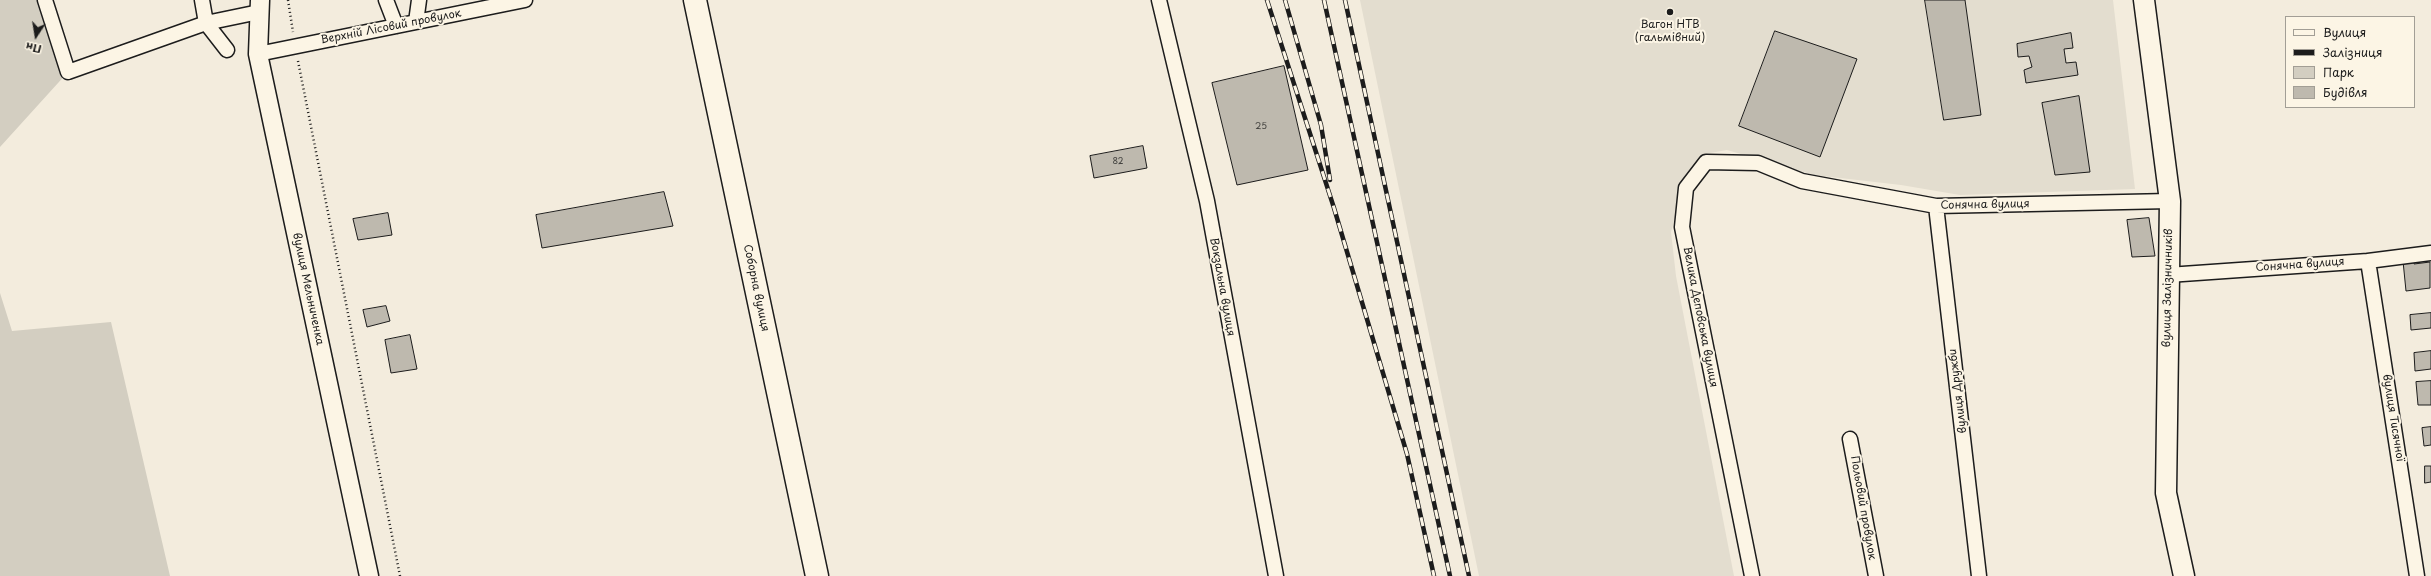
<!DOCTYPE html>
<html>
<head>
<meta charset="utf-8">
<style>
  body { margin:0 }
  #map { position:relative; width:2431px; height:576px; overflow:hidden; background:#f3ecdd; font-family:"Playpen Sans",sans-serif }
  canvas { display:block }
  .legend { position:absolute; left:2285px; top:16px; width:130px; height:92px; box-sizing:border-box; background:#fcf5e5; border:1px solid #a29e95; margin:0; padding:5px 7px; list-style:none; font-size:12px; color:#1c1c1c }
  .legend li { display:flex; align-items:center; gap:8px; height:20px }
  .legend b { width:20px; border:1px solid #a29e95 }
  .north { position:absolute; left:16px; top:16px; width:40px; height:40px; -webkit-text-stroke:3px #fcf5e5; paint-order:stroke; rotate:192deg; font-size:11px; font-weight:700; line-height:16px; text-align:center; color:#1c1c1c }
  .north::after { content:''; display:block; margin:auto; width:14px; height:18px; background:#1c1c1c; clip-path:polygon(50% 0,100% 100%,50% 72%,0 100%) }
</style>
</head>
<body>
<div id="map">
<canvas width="2431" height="576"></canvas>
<ul class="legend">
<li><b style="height:5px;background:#fcf5e5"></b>Вулиця</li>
<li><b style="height:5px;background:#1c1c1c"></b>Залізниця</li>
<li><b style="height:11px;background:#d3cec1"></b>Парк</li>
<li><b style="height:11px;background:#beb9ae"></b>Будівля</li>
</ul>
<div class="north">Пн</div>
</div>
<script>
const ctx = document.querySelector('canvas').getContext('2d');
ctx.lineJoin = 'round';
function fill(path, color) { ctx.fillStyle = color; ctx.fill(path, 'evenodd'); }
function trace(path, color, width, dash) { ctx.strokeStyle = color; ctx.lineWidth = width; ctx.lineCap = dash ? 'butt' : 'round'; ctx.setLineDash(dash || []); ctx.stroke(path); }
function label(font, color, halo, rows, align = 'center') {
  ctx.font = font + ' "Playpen Sans",sans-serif'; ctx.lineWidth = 4; ctx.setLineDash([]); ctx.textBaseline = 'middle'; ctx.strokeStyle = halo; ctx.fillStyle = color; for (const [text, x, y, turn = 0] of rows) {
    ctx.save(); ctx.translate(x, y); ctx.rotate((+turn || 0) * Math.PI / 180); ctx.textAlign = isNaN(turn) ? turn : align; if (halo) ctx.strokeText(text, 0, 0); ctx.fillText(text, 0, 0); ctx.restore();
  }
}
fill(new Path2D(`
  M 1360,0 L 2113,0 L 2135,189 L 1960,195 L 1901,185 L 1814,175 L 1727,150 L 1704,154 L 1686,179 L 1671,232 L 1676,276 L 1734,576 L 1479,576 Z`), '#e3ddcf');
fill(new Path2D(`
  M 0,0 L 46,0 L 68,72 L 0,147 Z
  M 0,293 L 12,331 L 111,322 L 170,576 L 0,576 Z`), '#d3cec1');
const building = new Path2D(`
  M 1925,0 L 1965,0 L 1981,115 L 1944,120 Z
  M 1775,31 L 1857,59 L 1820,157 L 1739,126 Z
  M 2071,33 L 2073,48 L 2064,49 L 2066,63 L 2076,62 L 2078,75 L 2026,83 L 2024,70 L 2032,67 L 2029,56 L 2018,57 L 2017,44 Z
  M 1284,66 L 1308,170 L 1237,185 L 1212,83 Z
  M 2079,96 L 2090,172 L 2055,175 L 2042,103 Z
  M 1143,146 L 1147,168 L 1094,178 L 1090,156 Z
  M 664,192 L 673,226 L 542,248 L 536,215 Z
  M 388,213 L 392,235 L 358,240 L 353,219 Z
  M 2149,218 L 2155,256 L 2132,257 L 2127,220 Z
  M 2414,260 L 2414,264 L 2430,262 L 2430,288 L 2406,291 L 2403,261 Z
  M 386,306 L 390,321 L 367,327 L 363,310 Z
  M 2431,313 L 2431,328 L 2411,330 L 2410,315 Z
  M 410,335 L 417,369 L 391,373 L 385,340 Z
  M 2431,351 L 2431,369 L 2415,371 L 2414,353 Z
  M 2431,381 L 2431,405 L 2418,405 L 2416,382 Z
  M 2431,427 L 2431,445 L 2424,446 L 2422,428 Z
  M 2425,466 L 2431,466 L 2431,482 L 2425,483 Z`);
fill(building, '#beb9ae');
trace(building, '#1c1c1c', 1);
const minor = new Path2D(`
  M 45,0 L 68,72 L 206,23 L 259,12
  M 202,0 L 206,23 L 227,50
  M 386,0 L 396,26
  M 1159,0 L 1207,201 L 1276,576
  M 416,22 L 419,0
  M 258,54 L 525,0
  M 1936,206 L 1979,576
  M 2368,261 L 2417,576
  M 2168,275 L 2368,261 L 2431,253
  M 1850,439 L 1876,576
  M 1752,576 L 1682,227 L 1686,188 L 1706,162 L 1758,163 L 1802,181 L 1936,206 L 2170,201`);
const tertiary = new Path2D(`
  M 260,0 L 258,54 L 369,576`);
const secondary = new Path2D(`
  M 2144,0 L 2170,201 L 2166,493 L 2184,576`);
const primary = new Path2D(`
  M 695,0 L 817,576`);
trace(minor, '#1c1c1c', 17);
trace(tertiary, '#1c1c1c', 21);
trace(secondary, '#1c1c1c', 23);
trace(primary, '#1c1c1c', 25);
trace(new Path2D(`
  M 288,0 L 293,32
  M 298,61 L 400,576`), '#1c1c1c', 2.5, [1, 3]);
trace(minor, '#fcf5e5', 14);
trace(tertiary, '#fcf5e5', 18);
trace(secondary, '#fcf5e5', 20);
trace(primary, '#fcf5e5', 22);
const rail = new Path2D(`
  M 1267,0 L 1334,208 L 1407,454 L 1434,576
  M 1285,0 L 1321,125 L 1330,180
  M 1324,0 L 1450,576
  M 1345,0 L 1469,576`);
trace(rail, '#1c1c1c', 4.5);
trace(rail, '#fcf5e5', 3, [9]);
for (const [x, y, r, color] of [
  [1670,12,4,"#1c1c1c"]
]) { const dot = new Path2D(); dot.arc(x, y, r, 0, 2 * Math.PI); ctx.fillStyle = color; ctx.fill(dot); trace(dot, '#fcf5e5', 1.5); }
label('9px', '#444340', null, [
  ["25",1261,127],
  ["82",1118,162]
]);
label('11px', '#1c1c1c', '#fcf5e5', [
  ["Вагон НТВ",1670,25],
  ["(гальмівний)",1670,38]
]);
label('11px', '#1c1c1c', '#fcf5e5', [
  ["Верхній Лісовий провулок",391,27,-11],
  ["Сонячна вулиця",1985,205,-1],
  ["Сонячна вулиця",2300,265,-4],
  ["Вокзальна вулиця",1222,287,80],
  ["Соборна вулиця",756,288,78],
  ["вулиця Залізничників",2168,288,-89],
  ["вулиця Мельниченка",308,289,78],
  ["Велика Деповська вулиця",1700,317,79],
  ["вулиця Дружби",1958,391,-97],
  ["вулиця Тисячної",2393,418,81],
  ["Польовий провулок",1863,508,80]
]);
</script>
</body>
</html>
